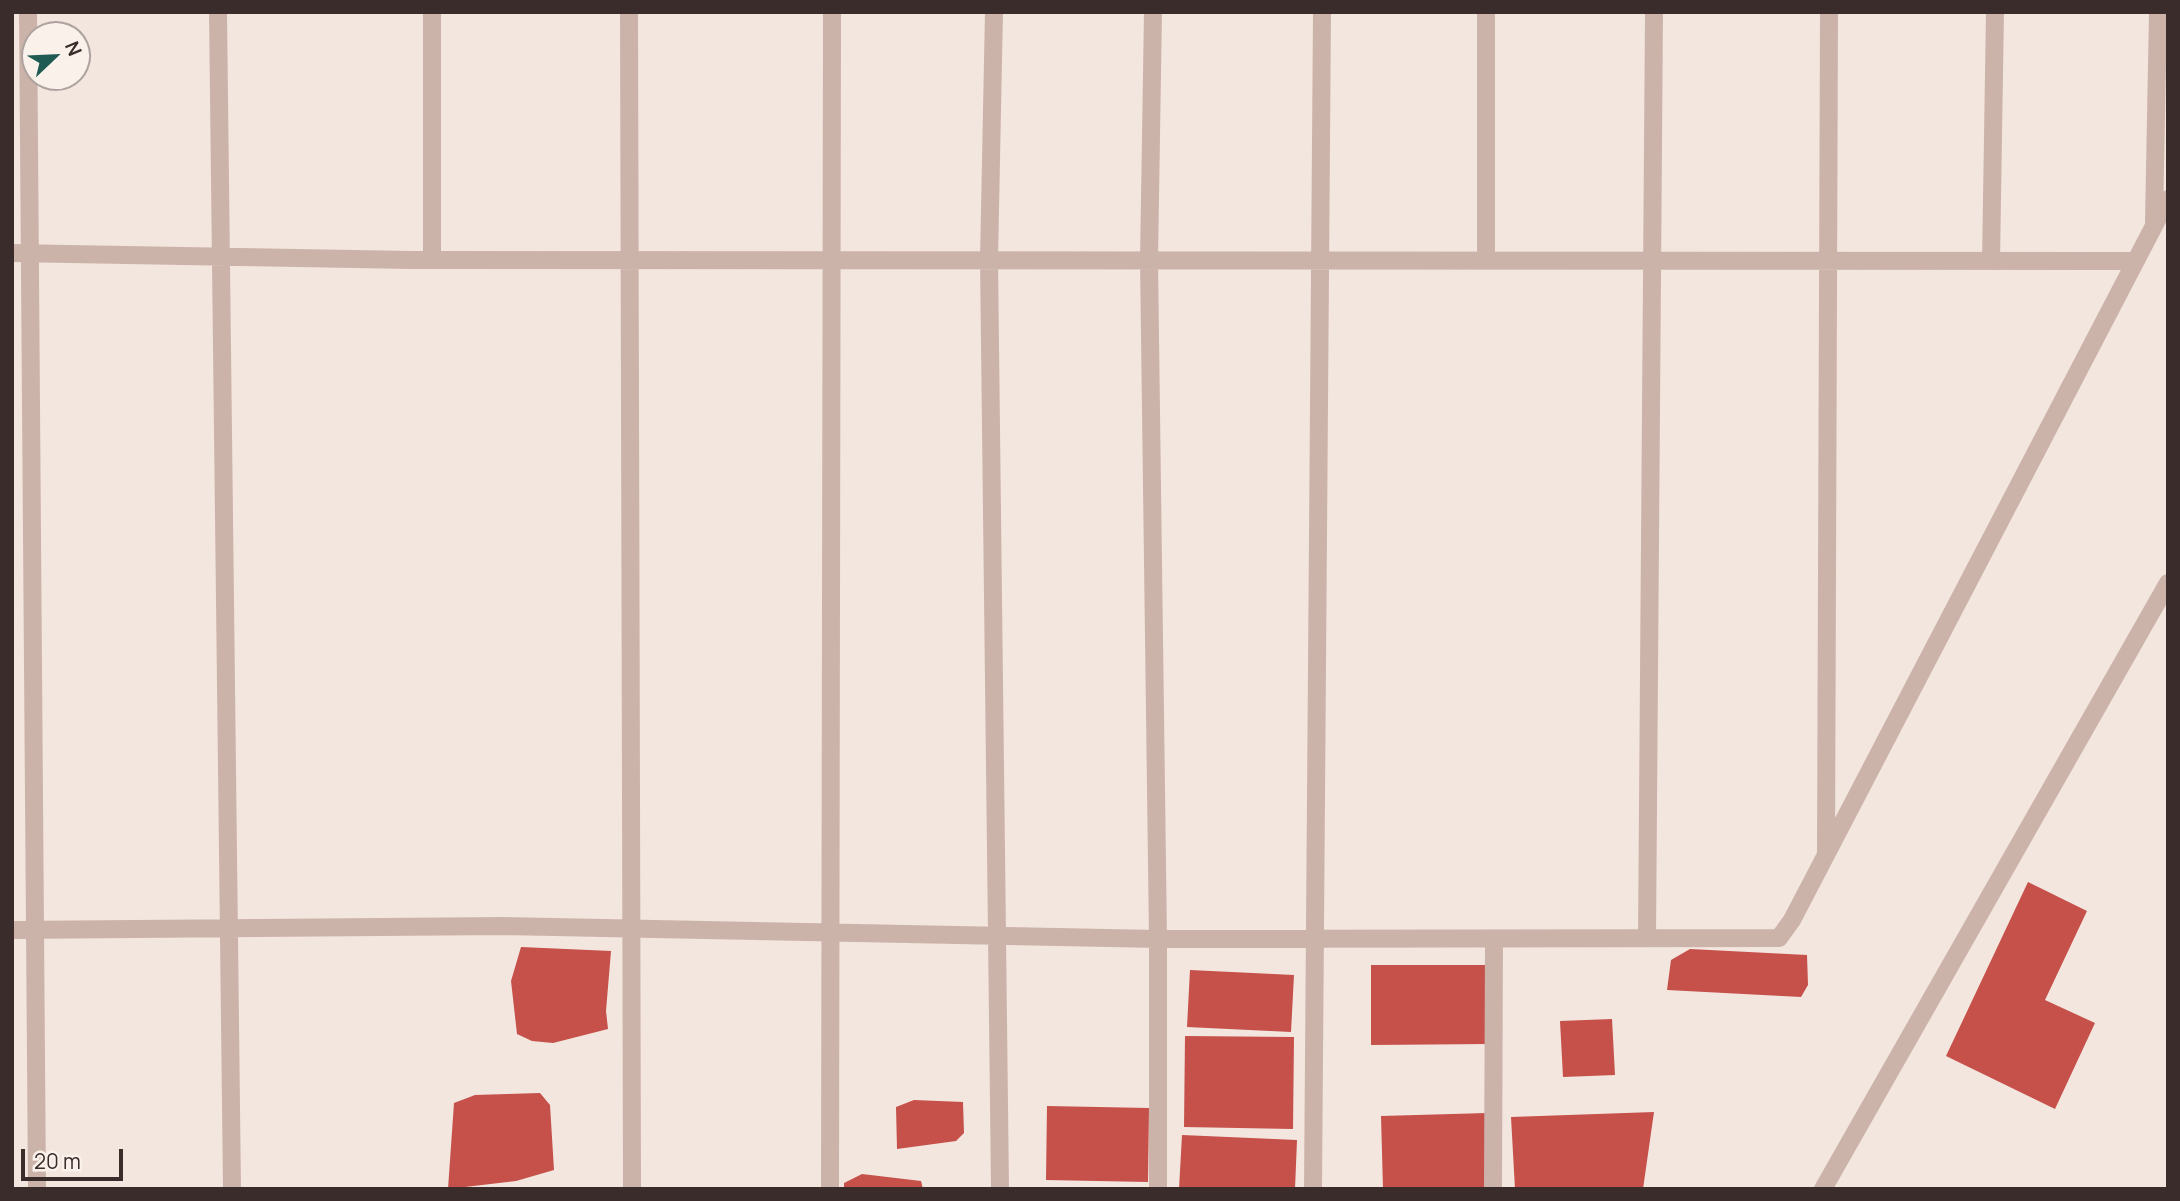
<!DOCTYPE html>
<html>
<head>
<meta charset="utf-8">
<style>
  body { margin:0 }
  #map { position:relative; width:2180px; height:1201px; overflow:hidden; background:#f3e6df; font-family:Manrope,sans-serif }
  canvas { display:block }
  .frame { position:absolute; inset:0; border:14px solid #392c2a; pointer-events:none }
  .north { position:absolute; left:21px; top:21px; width:70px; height:70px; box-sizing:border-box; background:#faf1eb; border:2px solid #ada29e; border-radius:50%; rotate:67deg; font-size:19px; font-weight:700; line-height:28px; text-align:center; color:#392c2a }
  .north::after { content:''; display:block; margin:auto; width:24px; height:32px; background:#1f5b53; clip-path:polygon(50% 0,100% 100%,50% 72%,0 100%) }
  .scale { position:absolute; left:21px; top:1149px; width:102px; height:32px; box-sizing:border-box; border:4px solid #392c2a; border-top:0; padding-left:9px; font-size:21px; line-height:24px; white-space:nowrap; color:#392c2a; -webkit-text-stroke:5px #faf1eb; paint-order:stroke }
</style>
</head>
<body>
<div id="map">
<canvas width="2180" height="1201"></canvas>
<div class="frame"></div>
<div class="north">N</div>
<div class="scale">20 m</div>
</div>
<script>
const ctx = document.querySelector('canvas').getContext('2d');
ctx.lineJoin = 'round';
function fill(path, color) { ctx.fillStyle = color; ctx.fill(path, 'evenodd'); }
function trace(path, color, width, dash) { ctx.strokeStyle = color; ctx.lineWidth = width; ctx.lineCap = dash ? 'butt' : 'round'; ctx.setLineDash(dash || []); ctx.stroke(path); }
fill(new Path2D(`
  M 2028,882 L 2087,911 L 2045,1000 L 2095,1023 L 2055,1109 L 1946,1056 Z
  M 521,947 L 611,951 L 606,1011 L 608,1029 L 553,1043 L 532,1041 L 517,1034 L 511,981 Z
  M 1690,949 L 1807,955 L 1808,985 L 1801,997 L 1667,990 L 1671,960 Z
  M 1371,965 L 1488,965 L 1489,1044 L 1371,1045 Z
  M 1190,970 L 1294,975 L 1291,1032 L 1187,1027 Z
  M 1612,1019 L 1615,1075 L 1563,1077 L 1560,1021 Z
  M 1185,1036 L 1294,1037 L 1293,1129 L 1184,1127 Z
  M 540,1093 L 550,1105 L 554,1170 L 516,1181 L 448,1189 L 454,1103 L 475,1095 Z
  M 914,1100 L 963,1102 L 964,1133 L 956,1141 L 897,1149 L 896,1107 Z
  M 1047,1106 L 1149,1108 L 1148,1182 L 1046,1180 Z
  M 1654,1112 L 1643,1189 L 1515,1189 L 1511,1117 Z
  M 1487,1113 L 1492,1189 L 1383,1189 L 1381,1116 Z
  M 1182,1135 L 1297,1140 L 1295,1189 L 1179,1189 Z
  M 862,1174 L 921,1181 L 923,1189 L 844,1189 L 844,1183 Z`), '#c6504a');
trace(new Path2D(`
  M 28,12 L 37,1189
  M 218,12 L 232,1189
  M 432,12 L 432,260
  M 629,12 L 632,1189
  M 994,12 L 989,259 L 1000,1189
  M 1153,12 L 1149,260 L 1158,939 L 1158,1189
  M 2154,222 L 2158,12
  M 12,253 L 411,260 L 2134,261
  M 1486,261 L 1486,12
  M 1991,261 L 1995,12
  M 1826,852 L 1829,12
  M 12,930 L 503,926 L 1158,939 L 1779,938 L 1792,920 L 2168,199
  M 1647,938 L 1654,12
  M 830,1189 L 832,12
  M 1313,1189 L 1322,12
  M 1493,1189 L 1494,939
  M 1823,1189 L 2168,583`), '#ccb3aa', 18);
</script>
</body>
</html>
